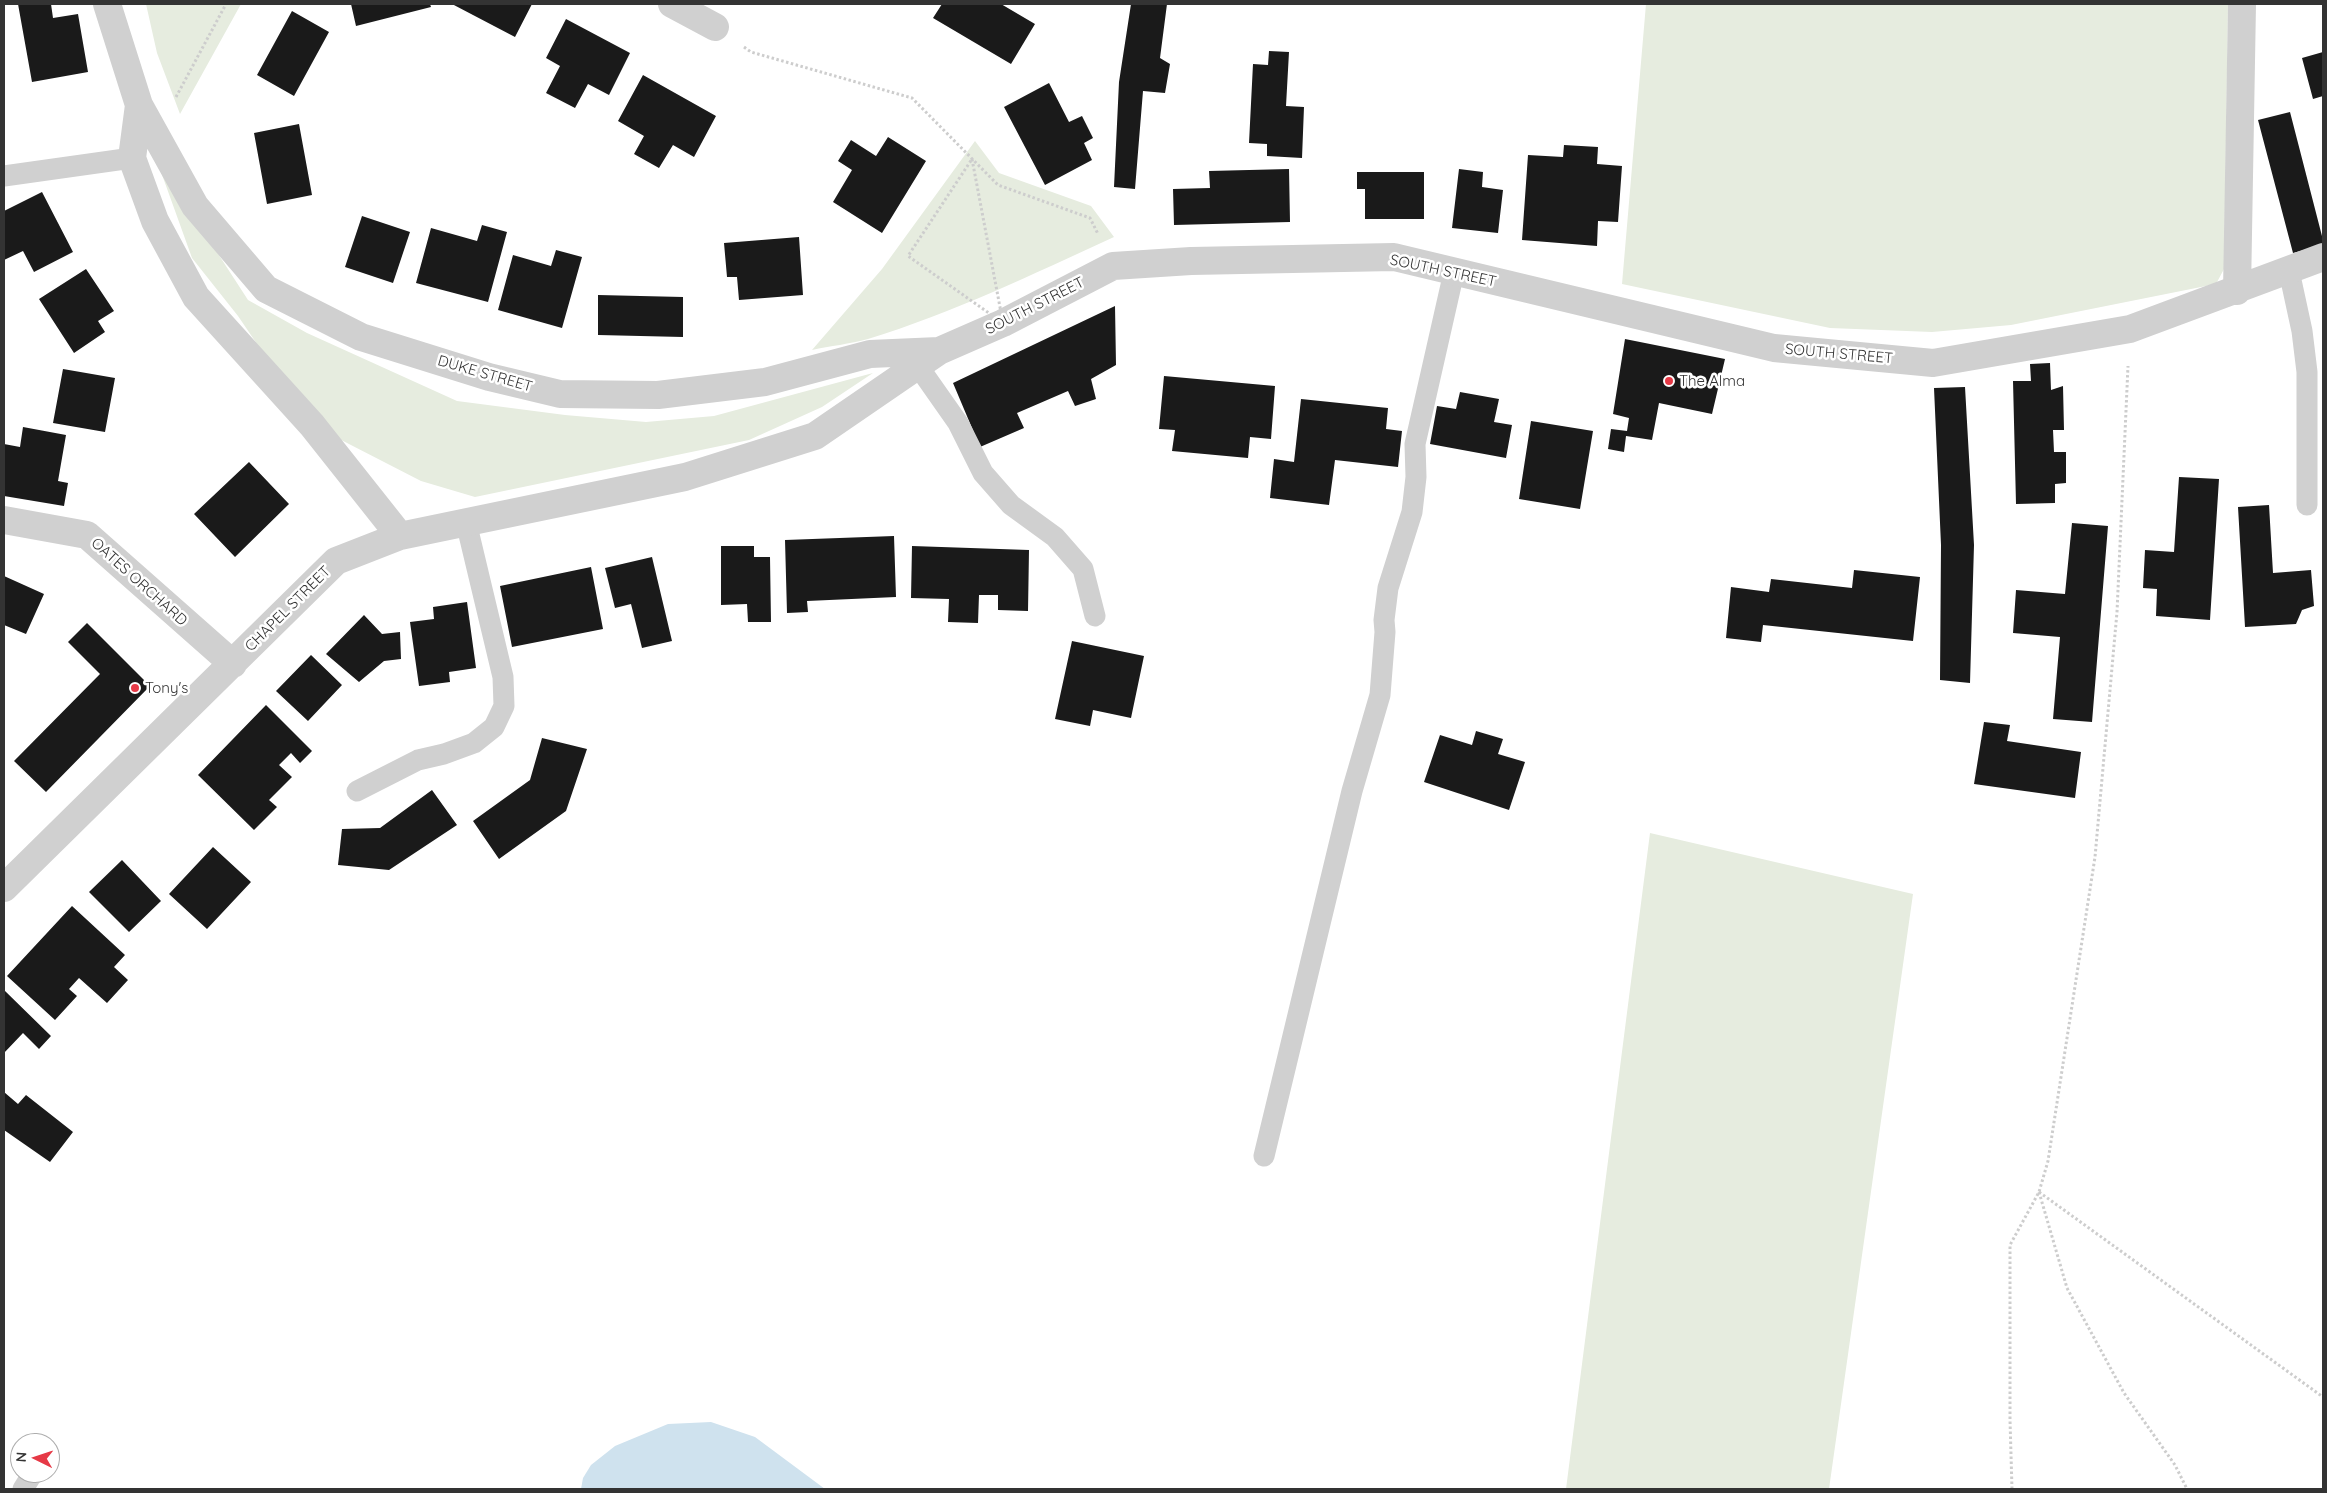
<!DOCTYPE html>
<html>
<head>
<meta charset="utf-8">
<style>
  body { margin:0 }
  #map { position:relative; width:2327px; height:1493px; overflow:hidden; background:#fff; font-family:Quicksand,sans-serif }
  canvas { display:block }
  .frame { position:absolute; inset:0; border:5px solid #333; pointer-events:none }
  .north { position:absolute; left:10px; top:1433px; width:50px; height:50px; box-sizing:border-box; background:#fff; border:1px solid #adadad; border-radius:50%; rotate:274deg; font-size:14px; font-weight:700; line-height:20px; text-align:center; color:#333 }
  .north::after { content:''; display:block; margin:auto; width:18px; height:22px; background:#e63946; clip-path:polygon(50% 0,100% 100%,50% 72%,0 100%) }
</style>
</head>
<body>
<div id="map">
<canvas width="2327" height="1493"></canvas>
<div class="frame"></div>
<div class="north">N</div>
</div>
<script>
const ctx = document.querySelector('canvas').getContext('2d');
ctx.lineJoin = 'round';
function fill(path, color) { ctx.fillStyle = color; ctx.fill(path, 'evenodd'); }
function trace(path, color, width, dash) { ctx.strokeStyle = color; ctx.lineWidth = width; ctx.lineCap = dash ? 'butt' : 'round'; ctx.setLineDash(dash || []); ctx.stroke(path); }
function label(font, color, halo, rows, align = 'center') {
  ctx.font = font + ' Quicksand,sans-serif'; ctx.lineWidth = 5; ctx.setLineDash([]); ctx.textBaseline = 'middle'; ctx.strokeStyle = halo; ctx.fillStyle = color; for (const [text, x, y, turn = 0] of rows) {
    ctx.save(); ctx.translate(x, y); ctx.rotate((+turn || 0) * Math.PI / 180); ctx.textAlign = isNaN(turn) ? turn : align; if (halo) ctx.strokeText(text, 0, 0); ctx.fillText(text, 0, 0); ctx.restore();
  }
}
fill(new Path2D(`
  M 146,4 L 241,4 L 180,114 L 157,53 Z
  M 1646,4 L 2228,4 L 2224,269 L 2216,284 L 2011,325 L 1932,332 L 1830,328 L 1622,284 Z
  M 975,141 L 999,173 L 1091,206 L 1114,237 C 1033,274 953,313 868,339 C 850,344 830,346 812,350 L 882,269 Z
  M 156,158 L 248,300 L 307,333 L 457,401 L 565,415 L 646,422 L 714,416 L 873,373 L 822,407 L 749,440 L 475,497 L 421,481 L 312,425 L 238,316 L 192,258 Z
  M 1650,833 L 1913,894 L 1829,1489 L 1566,1489 Z`), '#e6ecdf');
fill(new Path2D(`
  M 711,1422 L 755,1437 L 825,1489 L 581,1489 L 583,1478 L 591,1465 L 615,1446 L 668,1424 Z`), '#cfe2ee');
fill(new Path2D(`
  M 18,4 L 51,4 L 53,18 L 78,14 L 88,72 L 32,82 Z
  M 351,4 L 430,4 L 431,7 L 356,26 Z
  M 452,4 L 532,4 L 515,37 Z
  M 942,4 L 1001,4 L 1035,24 L 1011,64 L 933,18 Z
  M 1131,4 L 1167,4 L 1160,58 L 1170,64 L 1165,93 L 1143,91 L 1135,189 L 1114,187 L 1119,82 Z
  M 292,11 L 329,32 L 294,96 L 257,75 Z
  M 566,19 L 630,53 L 609,95 L 588,84 L 575,108 L 546,93 L 560,66 L 546,58 Z
  M 1269,51 L 1289,52 L 1286,106 L 1304,107 L 1302,158 L 1267,156 L 1267,144 L 1249,143 L 1253,64 L 1268,65 Z
  M 2323,52 L 2323,96 L 2313,99 L 2302,58 Z
  M 643,75 L 716,116 L 694,157 L 673,145 L 659,168 L 634,154 L 644,136 L 618,121 Z
  M 1049,83 L 1069,122 L 1082,116 L 1093,138 L 1084,143 L 1092,160 L 1045,185 L 1004,107 Z
  M 2290,112 L 2323,240 L 2323,245 L 2293,253 L 2258,120 Z
  M 299,124 L 312,195 L 267,204 L 254,133 Z
  M 888,137 L 926,161 L 882,233 L 833,202 L 852,170 L 838,161 L 851,140 L 876,156 Z
  M 1564,145 L 1598,147 L 1597,164 L 1622,166 L 1618,222 L 1598,221 L 1597,246 L 1522,240 L 1528,155 L 1563,157 Z
  M 1289,169 L 1290,222 L 1174,225 L 1173,189 L 1210,188 L 1209,171 Z
  M 1459,169 L 1483,172 L 1482,187 L 1503,190 L 1498,233 L 1452,228 Z
  M 1357,172 L 1424,172 L 1424,219 L 1365,219 L 1365,189 L 1357,189 Z
  M 42,192 L 73,252 L 34,272 L 23,251 L 4,260 L 4,211 Z
  M 362,216 L 410,232 L 393,283 L 345,267 Z
  M 482,225 L 507,232 L 488,302 L 416,283 L 431,228 L 477,241 Z
  M 799,237 L 803,295 L 739,300 L 737,277 L 727,277 L 724,243 Z
  M 556,250 L 582,257 L 562,328 L 498,310 L 513,255 L 551,266 Z
  M 86,269 L 114,311 L 98,321 L 105,332 L 74,353 L 39,299 Z
  M 598,295 L 683,297 L 683,337 L 598,335 Z
  M 1115,306 L 1116,365 L 1091,379 L 1096,399 L 1075,406 L 1068,391 L 1017,413 L 1024,428 L 980,447 L 953,383 Z
  M 1625,339 L 1725,359 L 1712,414 L 1659,403 L 1652,440 L 1626,436 L 1624,452 L 1608,449 L 1611,429 L 1627,431 L 1629,418 L 1613,414 Z
  M 2050,363 L 2051,390 L 2063,386 L 2064,430 L 2053,430 L 2054,452 L 2066,452 L 2066,483 L 2055,484 L 2055,503 L 2016,504 L 2013,381 L 2031,381 L 2030,364 Z
  M 63,369 L 115,378 L 105,432 L 53,423 Z
  M 1164,376 L 1275,386 L 1271,439 L 1250,437 L 1248,458 L 1172,451 L 1175,430 L 1159,429 Z
  M 1965,387 L 1974,545 L 1970,683 L 1940,680 L 1941,545 L 1934,388 Z
  M 1460,392 L 1499,399 L 1494,422 L 1512,425 L 1506,458 L 1430,444 L 1437,406 L 1456,409 Z
  M 1301,399 L 1388,408 L 1386,429 L 1402,431 L 1398,467 L 1335,460 L 1329,505 L 1270,498 L 1274,459 L 1294,462 Z
  M 1531,421 L 1593,431 L 1580,509 L 1519,499 Z
  M 23,427 L 66,435 L 58,481 L 68,483 L 64,506 L 4,496 L 4,444 L 20,447 Z
  M 249,462 L 289,504 L 235,557 L 194,514 Z
  M 2179,477 L 2219,479 L 2210,620 L 2156,616 L 2157,589 L 2143,588 L 2145,550 L 2174,552 Z
  M 2269,505 L 2273,573 L 2311,570 L 2314,606 L 2302,610 L 2296,624 L 2245,627 L 2238,507 Z
  M 2072,523 L 2108,526 L 2092,722 L 2053,719 L 2060,637 L 2013,633 L 2016,590 L 2065,594 Z
  M 894,536 L 896,597 L 807,601 L 808,612 L 787,613 L 785,540 Z
  M 721,546 L 754,546 L 754,557 L 770,557 L 771,622 L 748,622 L 747,604 L 721,605 Z
  M 912,546 L 1029,550 L 1028,611 L 998,610 L 998,595 L 979,595 L 978,623 L 948,622 L 949,599 L 911,598 Z
  M 652,557 L 672,641 L 642,648 L 631,604 L 615,608 L 605,568 Z
  M 591,567 L 603,629 L 512,647 L 500,586 Z
  M 1854,570 L 1920,577 L 1913,641 L 1763,625 L 1761,642 L 1726,638 L 1731,587 L 1769,592 L 1771,579 L 1852,588 Z
  M 4,576 L 44,594 L 26,634 L 4,625 Z
  M 467,602 L 476,668 L 449,672 L 450,682 L 419,686 L 410,622 L 434,619 L 433,607 Z
  M 364,615 L 382,634 L 400,632 L 401,659 L 384,661 L 359,682 L 326,654 Z
  M 87,623 L 150,686 L 46,792 L 14,761 L 100,674 L 68,642 Z
  M 1072,641 L 1144,656 L 1131,718 L 1093,710 L 1090,726 L 1055,719 Z
  M 311,655 L 342,685 L 308,721 L 276,691 Z
  M 266,705 L 312,751 L 300,763 L 291,753 L 279,765 L 292,777 L 269,800 L 277,807 L 254,830 L 198,775 Z
  M 1984,722 L 2010,725 L 2007,741 L 2081,752 L 2075,798 L 1974,784 Z
  M 1476,731 L 1503,739 L 1498,754 L 1525,762 L 1509,810 L 1424,782 L 1440,735 L 1472,745 Z
  M 542,738 L 587,749 L 566,811 L 499,859 L 473,821 L 530,780 Z
  M 432,790 L 457,825 L 389,870 L 338,865 L 342,829 L 380,828 Z
  M 213,847 L 251,882 L 207,929 L 169,894 Z
  M 122,860 L 161,901 L 129,932 L 89,892 Z
  M 72,906 L 125,955 L 114,967 L 128,980 L 107,1003 L 79,978 L 69,989 L 77,996 L 55,1020 L 7,976 Z
  M 4,990 L 51,1036 L 39,1049 L 23,1033 L 4,1053 Z
  M 4,1092 L 18,1104 L 26,1095 L 73,1132 L 50,1162 L 4,1130 Z`), '#1a1a1a');
trace(new Path2D(`
  M 744,47 L 751,52 L 912,98 L 998,185 L 1090,218 L 1098,234
  M 176,97 L 226,4
  M 972,159 L 1003,323 L 908,256 Z
  M 2039,1192 L 2323,1397
  M 2039,1192 L 2067,1288 L 2124,1393 L 2175,1465 L 2187,1489
  M 2012,1489 L 2010,1420 L 2010,1245 L 2039,1192 L 2048,1161 L 2095,857 L 2117,612 L 2128,366`), '#cdcdcd', 3, [2.5, 2.5]);
trace(new Path2D(`
  M 4,176 L 132,158
  M 2289,271 L 2302,331 L 2307,372 L 2307,505
  M 918,366 L 958,423 L 983,473 L 1011,505 L 1055,537 L 1083,569 L 1095,616
  M 357,791 L 418,760 L 444,754 L 474,743 L 494,727 L 504,706 L 503,677 L 466,522
  M 1264,1156 L 1352,791 L 1380,695 L 1385,632 L 1384,620 L 1388,588 L 1412,512 L 1416,477 L 1415,444 L 1454,272
  M 23,1489 L 33,1473`), '#d0d0d0', 21);
trace(new Path2D(`
  M 107,4 L 139,105 L 195,206 L 266,289 L 361,337 L 489,377 L 560,394 L 658,395 L 765,382 L 870,354 L 939,351
  M 672,4 L 715,27
  M 139,105 L 132,158 L 155,221 L 196,297 L 312,425 L 400,536
  M 2237,291 L 2242,4
  M 4,520 L 87,535 L 233,664
  M 4,888 L 336,561 L 400,536 L 685,477 L 815,436 L 939,351 L 1003,323 L 1113,266 L 1191,261 L 1394,257 L 1774,348 L 1933,363 L 2130,329 L 2323,257`), '#d0d0d0', 28);
for (const [x, y, r, color] of [
  [1669,381,5,"#e63946"],
  [135,688,5,"#e63946"]
]) { const dot = new Path2D(); dot.arc(x, y, r, 0, 2 * Math.PI); ctx.fillStyle = color; ctx.fill(dot); trace(dot, '#fff', 2); }
label('15px', '#333', '#fff', [
  ["SOUTH STREET",1443,271,12],
  ["SOUTH STREET",1035,306,-27],
  ["SOUTH STREET",1839,354,5],
  ["DUKE STREET",485,374,16],
  ["OATES ORCHARD",139,582,42],
  ["CHAPEL STREET",288,609,-45]
]);
label('15px', '#333', '#fff', [
  ["The Alma",1679,381],
  ["Tony's",145,688]
], 'left');
</script>
</body>
</html>
